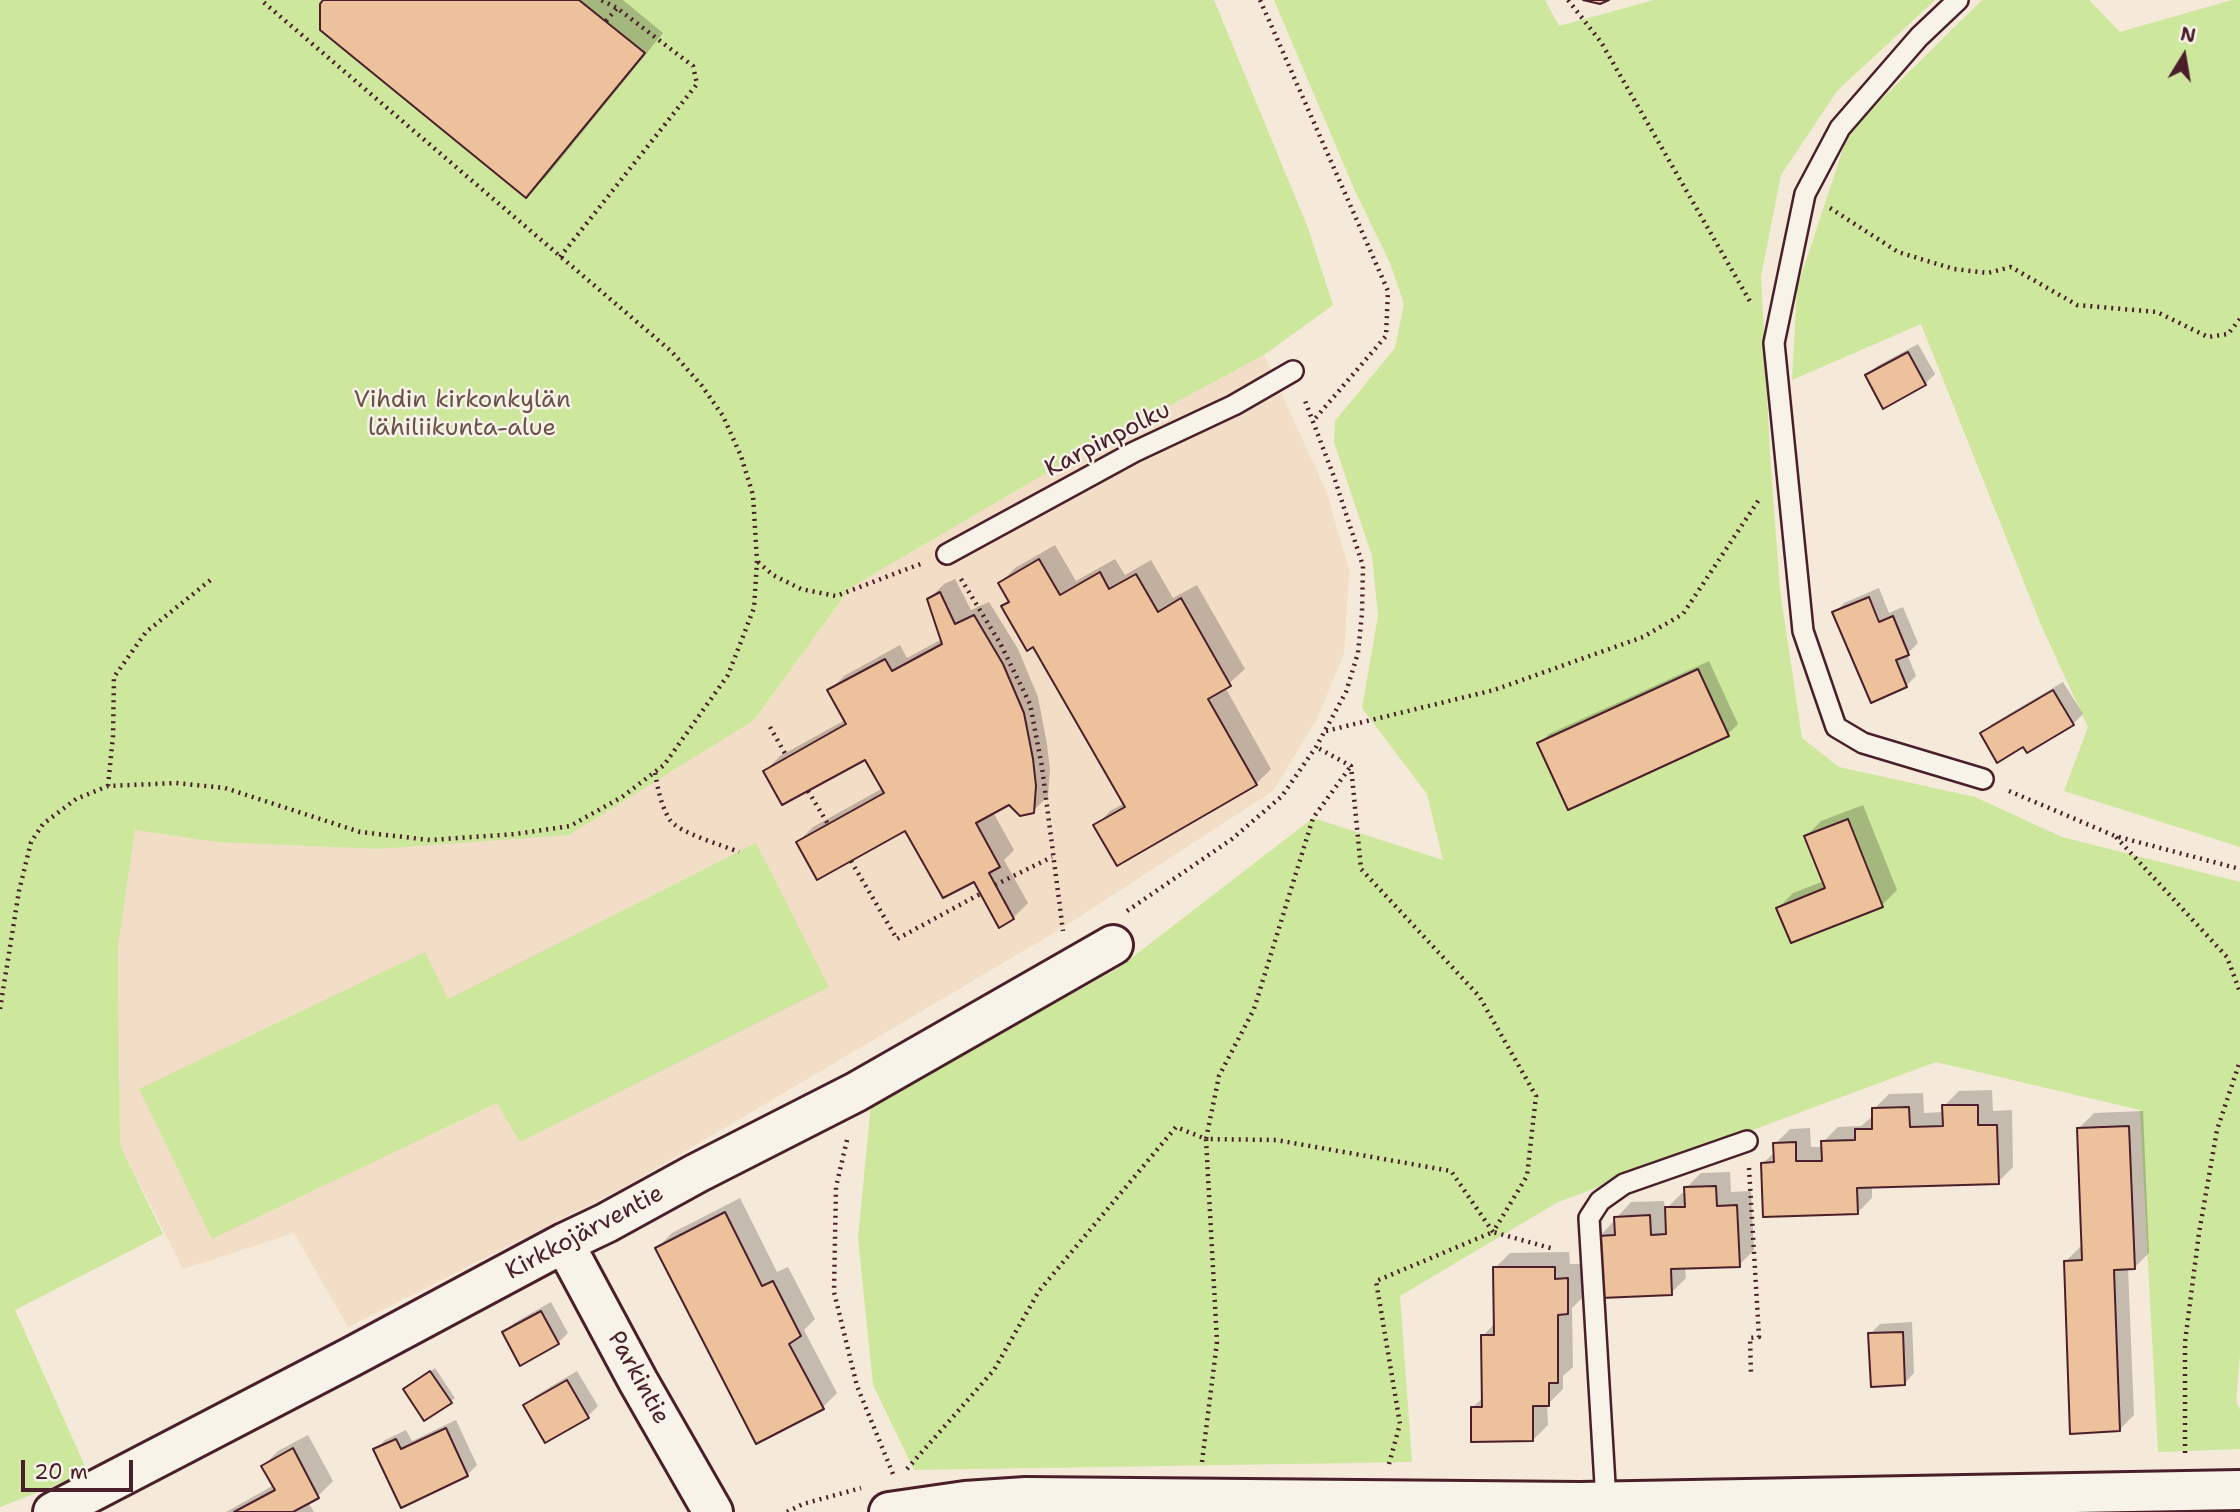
<!DOCTYPE html>
<html>
<head>
<meta charset="utf-8">
<style>
  body { margin:0 }
  #map { position:relative; width:2240px; height:1512px; overflow:hidden; background:#f5e9d9; font-family:"Shantell Sans",sans-serif }
  canvas { display:block }
  .north { position:absolute; left:2149px; top:21px; width:70px; height:70px; -webkit-text-stroke:5px #f7f3e8; paint-order:stroke; rotate:11deg; font-size:19px; font-weight:700; line-height:28px; text-align:center; color:#4a1f2b }
  .north::after { content:''; display:block; margin:auto; width:24px; height:32px; background:#4a1f2b; clip-path:polygon(50% 0,100% 100%,50% 72%,0 100%) }
  .scale { position:absolute; left:21px; top:1460px; width:112px; height:32px; box-sizing:border-box; border:4px solid #4a1f2b; border-top:0; padding-left:9px; font-size:21px; line-height:24px; white-space:nowrap; color:#4a1f2b; -webkit-text-stroke:5px #f7f3e8; paint-order:stroke }
</style>
</head>
<body>
<div id="map">
<canvas width="2240" height="1512"></canvas>
<div class="north">N</div>
<div class="scale">20 m</div>
</div>
<script>
const ctx = document.querySelector('canvas').getContext('2d');
ctx.lineJoin = 'round';
function fill(path, color) { ctx.fillStyle = color; ctx.fill(path, 'evenodd'); }
function trace(path, color, width, dash) { ctx.strokeStyle = color; ctx.lineWidth = width; ctx.lineCap = dash ? 'butt' : 'round'; ctx.setLineDash(dash || []); ctx.stroke(path); }
function label(font, color, halo, rows, align = 'center') {
  ctx.font = font + ' "Shantell Sans",sans-serif'; ctx.lineWidth = 5; ctx.setLineDash([]); ctx.textBaseline = 'middle'; ctx.strokeStyle = halo; ctx.fillStyle = color; for (const [text, x, y, turn = 0] of rows) {
    ctx.save(); ctx.translate(x, y); ctx.rotate((+turn || 0) * Math.PI / 180); ctx.textAlign = isNaN(turn) ? turn : align; if (halo) ctx.strokeText(text, 0, 0); ctx.fillText(text, 0, 0); ctx.restore();
  }
}
fill(new Path2D(`
  M 1264,355 L 1327,493 L 1349,570 L 1344,654 L 1317,719 L 1273,791 L 1062,928 L 625,1187 L 348,1327 L 294,1233 L 183,1269 L 120,1145 L 118,946 L 135,830 L 216,842 L 377,849 L 754,720 L 850,588 L 1079,454 Z`), '#f2ddc7');
fill(new Path2D(`
  M 0,0 L 1214,0 L 1308,228 L 1333,305 L 1264,355 L 1079,454 L 850,588 L 754,720 L 569,835 L 377,849 L 216,842 L 135,830 L 118,946 L 120,1145 L 163,1234 L 15,1310 L 88,1473 L 0,1507 Z
  M 1274,0 L 1545,0 L 1559,26 L 1654,0 L 1935,0 L 1837,91 L 1781,175 L 1761,276 L 1770,454 L 1780,590 L 1802,738 L 1839,767 L 1975,797 L 2062,837 L 2240,882 L 2240,1354 L 2236,1402 L 2240,1410 L 2240,1449 L 2158,1452 L 2140,1110 L 1936,1062 L 1558,1202 L 1400,1296 L 1412,1462 L 914,1470 L 873,1385 L 858,1238 L 871,1104 L 1117,969 L 1313,818 L 1443,860 L 1427,794 L 1362,708 L 1378,616 L 1372,556 L 1334,442 L 1335,421 L 1395,348 L 1404,304 L 1390,263 L 1355,191 Z
  M 1982,0 L 2089,0 L 2120,32 L 2232,0 L 2240,0 L 2240,847 L 2064,791 L 2088,727 L 2041,625 L 1921,324 L 1792,380 L 1797,288 L 1849,131 Z
  M 756,843 L 829,987 L 520,1142 L 497,1103 L 212,1239 L 139,1089 L 425,952 L 448,999 Z`), '#cde79d');
fill(new Path2D(`
  M 325,0 L 623,0 L 663,33 L 546,177 L 526,196 Z
  M 1918,344 L 1935,374 L 1925,384 L 1867,376 L 1877,366 Z
  M 1055,545 L 1076,581 L 1115,559 L 1125,575 L 1151,560 L 1173,598 L 1197,585 L 1245,669 L 1225,687 L 1271,769 L 1256,784 L 1117,863 L 1096,826 L 1110,811 L 1125,803 L 1034,645 L 1004,607 L 1010,600 L 1000,583 L 1015,568 Z
  M 955,579 L 971,610 L 989,602 L 1018,649 L 1038,697 L 1047,744 L 1050,770 L 1048,796 L 1033,811 L 1009,803 L 993,812 L 1014,850 L 1004,860 L 1028,903 L 1013,918 L 974,879 L 906,829 L 798,842 L 813,827 L 883,788 L 866,757 L 765,771 L 780,756 L 845,720 L 829,691 L 844,676 L 900,645 L 907,658 L 942,639 L 929,599 L 944,584 Z
  M 1879,588 L 1889,613 L 1903,607 L 1918,643 L 1907,654 L 1916,676 L 1906,686 L 1834,613 L 1844,603 Z
  M 1709,661 L 1738,724 L 1728,734 L 1539,744 L 1549,734 Z
  M 2063,682 L 2083,714 L 2073,724 L 2024,744 L 1982,734 L 1992,724 Z
  M 1863,805 L 1897,890 L 1882,905 L 1778,908 L 1793,893 L 1824,881 L 1806,836 L 1821,821 Z
  M 1992,1090 L 1993,1111 L 2012,1110 L 2013,1167 L 1998,1182 L 1872,1186 L 1872,1198 L 1857,1213 L 1763,1163 L 1775,1152 L 1775,1144 L 1790,1129 L 1810,1128 L 1811,1147 L 1823,1147 L 1823,1142 L 1838,1127 L 1861,1126 L 1874,1115 L 1874,1109 L 1889,1094 L 1923,1093 L 1924,1113 L 1944,1112 L 1944,1106 L 1959,1091 Z
  M 2143,1111 L 2149,1253 L 2134,1268 L 2128,1268 L 2134,1415 L 2119,1430 L 2065,1262 L 2080,1247 L 2083,1247 L 2079,1128 L 2094,1113 Z
  M 1730,1172 L 1731,1192 L 1751,1191 L 1754,1250 L 1739,1265 L 1685,1267 L 1686,1278 L 1671,1293 L 1600,1236 L 1631,1202 L 1664,1201 L 1665,1210 L 1682,1193 L 1686,1193 L 1686,1188 L 1701,1173 Z
  M 740,1198 L 777,1272 L 788,1267 L 815,1319 L 804,1330 L 837,1393 L 823,1407 L 657,1248 L 672,1233 Z
  M 1569,1252 L 1570,1264 L 1582,1264 L 1582,1298 L 1572,1308 L 1573,1367 L 1563,1376 L 1563,1389 L 1547,1405 L 1548,1425 L 1533,1440 L 1473,1407 L 1484,1397 L 1483,1336 L 1495,1323 L 1495,1268 L 1510,1253 Z
  M 551,1302 L 568,1333 L 558,1343 L 504,1333 L 514,1323 Z
  M 1912,1322 L 1914,1373 L 1905,1383 L 1870,1334 L 1880,1324 Z
  M 435,1368 L 455,1398 L 450,1402 L 405,1389 Z
  M 577,1371 L 598,1406 L 588,1416 L 525,1406 L 535,1396 Z
  M 456,1420 L 477,1465 L 467,1475 L 375,1450 L 385,1440 L 406,1430 L 412,1441 Z
  M 308,1435 L 333,1481 L 318,1496 L 308,1502 L 314,1512 L 226,1512 L 274,1485 L 263,1466 L 278,1451 Z`), '#0003');
const building = new Path2D(`
  M 323,0 L 579,0 L 645,53 L 526,198 L 320,30 L 320,4 Z
  M 1583,0 L 1609,0 L 1600,4 Z
  M 1908,352 L 1926,385 L 1883,409 L 1865,375 Z
  M 1039,559 L 1060,595 L 1100,572 L 1109,589 L 1136,574 L 1158,612 L 1181,598 L 1231,686 L 1208,699 L 1257,785 L 1117,866 L 1093,825 L 1125,807 L 1033,647 L 1027,651 L 1001,606 L 1009,602 L 998,583 Z
  M 940,592 L 955,624 L 974,615 L 1003,664 L 1024,713 L 1033,759 L 1036,786 L 1034,813 L 1020,816 L 1009,805 L 976,823 L 1000,867 L 989,873 L 1014,919 L 999,928 L 974,882 L 943,898 L 905,831 L 817,880 L 796,842 L 884,793 L 865,760 L 782,805 L 763,771 L 846,724 L 827,690 L 885,659 L 892,671 L 942,644 L 927,599 Z
  M 1869,597 L 1879,622 L 1893,616 L 1909,655 L 1896,660 L 1907,687 L 1871,703 L 1832,612 Z
  M 1698,669 L 1729,736 L 1568,810 L 1537,743 Z
  M 2053,690 L 2074,725 L 2027,753 L 2023,747 L 1997,763 L 1980,733 Z
  M 1848,819 L 1883,907 L 1791,943 L 1776,908 L 1825,888 L 1804,836 Z
  M 1942,1105 L 1978,1105 L 1978,1125 L 1997,1125 L 1999,1184 L 1857,1188 L 1858,1214 L 1763,1217 L 1761,1163 L 1774,1162 L 1773,1143 L 1796,1142 L 1796,1161 L 1822,1161 L 1821,1141 L 1855,1140 L 1855,1129 L 1872,1129 L 1872,1108 L 1909,1107 L 1910,1127 L 1943,1126 Z
  M 2129,1126 L 2135,1269 L 2114,1270 L 2120,1431 L 2070,1434 L 2064,1261 L 2082,1260 L 2077,1128 Z
  M 1716,1186 L 1717,1206 L 1737,1205 L 1740,1267 L 1671,1269 L 1672,1295 L 1601,1298 L 1598,1236 L 1615,1235 L 1614,1217 L 1650,1215 L 1651,1235 L 1666,1234 L 1665,1207 L 1685,1207 L 1684,1187 Z
  M 725,1212 L 762,1286 L 773,1281 L 801,1336 L 789,1344 L 824,1409 L 756,1444 L 655,1248 Z
  M 1493,1267 L 1555,1267 L 1555,1279 L 1568,1278 L 1568,1314 L 1558,1315 L 1558,1383 L 1549,1383 L 1549,1406 L 1533,1406 L 1533,1441 L 1471,1442 L 1471,1407 L 1482,1407 L 1481,1335 L 1494,1335 Z
  M 541,1311 L 559,1344 L 520,1366 L 502,1332 Z
  M 1903,1332 L 1905,1385 L 1871,1387 L 1868,1333 Z
  M 430,1371 L 452,1403 L 424,1421 L 403,1389 Z
  M 567,1380 L 589,1418 L 545,1443 L 523,1405 Z
  M 446,1428 L 468,1476 L 401,1508 L 373,1449 L 396,1439 L 401,1449 Z
  M 293,1448 L 319,1498 L 293,1512 L 234,1512 L 275,1490 L 261,1466 Z`);
fill(building, '#ecc19c');
trace(building, '#4a1f2b', 2);
const lane = new Path2D(`
  M 1958,0 L 1919,37 L 1840,128 L 1805,194 L 1774,343 L 1803,631 L 1836,727 L 1863,743 L 1983,779
  M 947,554 L 1134,452 L 1234,405 L 1293,371
  M 1606,1501 L 1589,1218 L 1600,1201 L 1624,1184 L 1747,1141`);
const street = new Path2D(`
  M 564,1243 L 638,1381 L 713,1512
  M 53,1512 L 351,1357 L 564,1243 L 606,1223 L 697,1173 L 856,1092 L 1113,945`);
const secondary = new Path2D(`
  M 889,1512 L 965,1501 L 1026,1497 L 1580,1502 L 2240,1490`);
trace(lane, '#4a1f2b', 24);
trace(street, '#4a1f2b', 44);
trace(secondary, '#4a1f2b', 44);
trace(new Path2D(`
  M 1260,0 L 1388,291 L 1386,336 L 1313,421
  M 1568,0 L 1601,42 L 1752,305
  M 606,21 L 617,8
  M 1830,208 L 1898,252 L 1954,269 L 1988,273 L 2011,267 L 2077,305 L 2157,312 L 2208,337 L 2228,334 L 2240,319
  M 560,257 L 697,84 L 693,66 L 617,8 L 601,0
  M 758,562 L 773,575 L 801,589 L 836,596 L 923,563
  M 961,579 L 1000,643 L 1030,704 L 1042,767 L 1063,931
  M 770,727 L 787,757
  M 1326,731 L 1494,690 L 1643,637 L 1683,614 L 1760,498
  M 655,773 C 658,789 661,806 670,820 C 679,833 722,845 739,852
  M 108,786 L 113,736 L 114,677 L 146,632 L 213,578
  M 808,791 L 828,824
  M 2009,791 L 2115,836 L 2240,869
  M 2116,837 L 2227,957 L 2240,992
  M 851,861 L 897,939 L 980,894
  M 995,885 L 1052,857
  M 1127,911 L 1232,839 L 1282,796 L 1316,747 L 1346,692 L 1358,653 L 1362,613 L 1363,566 L 1334,477 L 1304,398
  M 0,1009 L 19,891 L 31,842 L 43,824 L 76,799 L 108,786 L 176,783 L 225,788 L 360,832 L 430,840 L 516,834 L 570,826 L 622,797 L 664,765 L 728,675 L 754,608 L 757,561 L 753,495 L 741,456 L 723,416 L 702,386 L 672,352 L 261,0
  M 847,1140 L 836,1187 L 834,1292 L 857,1386 L 893,1474
  M 1749,1168 L 1759,1337 L 1750,1338 L 1751,1375
  M 2185,1453 L 2185,1342 L 2199,1233 L 2217,1130 L 2240,1061
  M 1202,1462 L 1217,1342 L 1206,1139 L 1276,1140 L 1451,1171 L 1493,1232 L 1527,1176 L 1536,1096 L 1479,996 L 1361,869 L 1351,766 L 1316,747
  M 1389,1464 L 1400,1424 L 1376,1281 L 1493,1232 L 1554,1249
  M 907,1469 L 994,1370 L 1039,1291 L 1176,1127 L 1206,1139 L 1219,1076 L 1254,1009 L 1313,818 L 1351,766
  M 787,1512 L 803,1504 L 861,1488`), '#4a1f2b', 4.5, [2, 5]);
trace(lane, '#f7f3e8', 19);
trace(street, '#f7f3e8', 38);
trace(secondary, '#f7f3e8', 38);
label('24px', '#6b5148', '#f7f3e8', [
  ["Vihdin kirkonkylän",462,401],
  ["lähiliikunta-alue",462,429]
]);
label('24px', '#4a1f2b', '#f7f3e8', [
  ["Karpinpolku",1108,440,-27],
  ["Kirkkojärventie",585,1233,-28],
  ["Parkintie",638,1378,61]
]);
</script>
</body>
</html>
